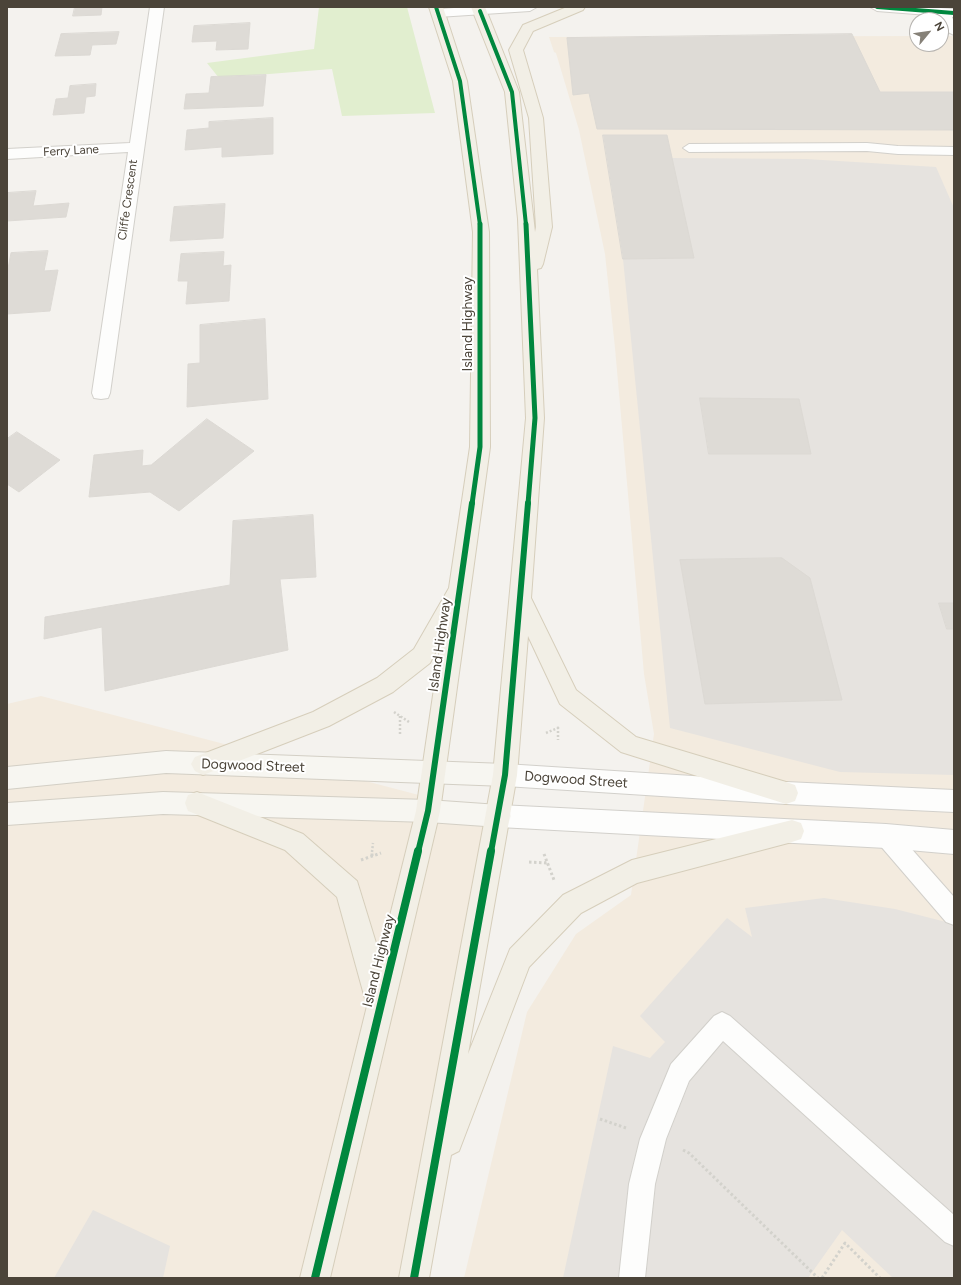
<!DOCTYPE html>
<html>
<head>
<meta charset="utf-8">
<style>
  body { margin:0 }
  #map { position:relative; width:961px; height:1285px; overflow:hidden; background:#f4f2ee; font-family:Figtree,sans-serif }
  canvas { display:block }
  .frame { position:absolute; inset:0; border:8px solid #4b4439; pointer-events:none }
  .north { position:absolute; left:909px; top:12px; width:40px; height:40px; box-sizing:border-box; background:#fff; border:1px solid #b7b4b0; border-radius:50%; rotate:61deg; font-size:11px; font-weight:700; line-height:16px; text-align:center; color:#4b4439 }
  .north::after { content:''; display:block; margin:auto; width:14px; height:18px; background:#868178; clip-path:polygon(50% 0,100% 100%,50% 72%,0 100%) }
</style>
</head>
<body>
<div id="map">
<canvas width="961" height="1285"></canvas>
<div class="frame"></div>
<div class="north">N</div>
</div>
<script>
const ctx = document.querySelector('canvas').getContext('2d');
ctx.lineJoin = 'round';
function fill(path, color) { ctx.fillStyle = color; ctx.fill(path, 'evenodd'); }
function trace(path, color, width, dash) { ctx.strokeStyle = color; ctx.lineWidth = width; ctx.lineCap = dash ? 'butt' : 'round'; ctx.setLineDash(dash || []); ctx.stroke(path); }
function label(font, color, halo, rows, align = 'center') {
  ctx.font = font + ' Figtree,sans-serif'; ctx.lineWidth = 4; ctx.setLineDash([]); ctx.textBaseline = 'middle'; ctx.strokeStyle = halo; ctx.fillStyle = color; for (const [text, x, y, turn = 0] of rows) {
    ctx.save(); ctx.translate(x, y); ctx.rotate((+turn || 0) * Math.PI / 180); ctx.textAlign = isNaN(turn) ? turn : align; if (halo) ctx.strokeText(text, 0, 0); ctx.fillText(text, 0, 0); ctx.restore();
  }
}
fill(new Path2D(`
  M 917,36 L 917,44 L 941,44 L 941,36 L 954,36 L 954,1278 L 464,1278 L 527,1012 L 576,934 L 631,895 L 654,734 L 644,674 L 615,348 L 605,254 L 579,130 L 556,53 L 554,52 L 549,37 Z
  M 41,696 L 499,816 L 409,1278 L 7,1278 L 7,704 Z`), '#f3ebdf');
fill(new Path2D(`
  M 319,7 L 407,7 L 435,113 L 342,116 L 332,69 L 219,78 L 207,63 L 314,49 Z`), '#e1eecf');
fill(new Path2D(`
  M 672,158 L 806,159 L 936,167 L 954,208 L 954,603 L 940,603 L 947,629 L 954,629 L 954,775 L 840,772 L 670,728 L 623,259 L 694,258 ZM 701,398 L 799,399 L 811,454 L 709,454 ZM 782,558 L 810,578 L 841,700 L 705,703 L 680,561 Z
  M 824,898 L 895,909 L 954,924 L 954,1278 L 893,1278 L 842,1230 L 808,1278 L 563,1278 L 613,1046 L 650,1058 L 665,1042 L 640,1016 L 727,918 L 752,937 L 745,908 Z
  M 93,1210 L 170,1246 L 163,1278 L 54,1278 Z`), '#e6e3df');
const building = new Path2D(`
  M 75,7 L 102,7 L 101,15 L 73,16 Z
  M 250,23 L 248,49 L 216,50 L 217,41 L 192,42 L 194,26 Z
  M 119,32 L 116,44 L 92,45 L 90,55 L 55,56 L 61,34 Z
  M 852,34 L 880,92 L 954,92 L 954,130 L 597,129 L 589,93 L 573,95 L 567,38 Z
  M 266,75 L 263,106 L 184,109 L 186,94 L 209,93 L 211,77 Z
  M 96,84 L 95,96 L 86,97 L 84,113 L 53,115 L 56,99 L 68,98 L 70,86 Z
  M 273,118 L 273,154 L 222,157 L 222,147 L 185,150 L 187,130 L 209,128 L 209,122 Z
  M 603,135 L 667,135 L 694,258 L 623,259 Z
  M 36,191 L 33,206 L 69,203 L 66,217 L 7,221 L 7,193 Z
  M 225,204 L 223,238 L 170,241 L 174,207 Z
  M 48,251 L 44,271 L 58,270 L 50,311 L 7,314 L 7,274 L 11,253 Z
  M 224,252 L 223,266 L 231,265 L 229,301 L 186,304 L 188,281 L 178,281 L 181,254 Z
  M 265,319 L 268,399 L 187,407 L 188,364 L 200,363 L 200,325 Z
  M 700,398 L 799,399 L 811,454 L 709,454 Z
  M 207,419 L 254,451 L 179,511 L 150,492 L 89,497 L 94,455 L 143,450 L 142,466 L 151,465 Z
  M 17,432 L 60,460 L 19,492 L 7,484 L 7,439 Z
  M 313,515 L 316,577 L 280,579 L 288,650 L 105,691 L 102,627 L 44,639 L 45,617 L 230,585 L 233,521 Z
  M 782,558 L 810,578 L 842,700 L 705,704 L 680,560 Z
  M 939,603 L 954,603 L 954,629 L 947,629 Z`);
fill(building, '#dedbd6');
trace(building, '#dcd9d4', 1);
const service = new Path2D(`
  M 944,9 L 948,10 L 954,21 L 954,35 L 948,32 L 938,12 Z
  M 867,143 L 898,146 L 954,147 L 954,155 L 898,154 L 867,151 L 689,152 L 683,148 L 689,144 Z
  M 886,826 L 894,829 L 954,897 L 954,925 L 946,922 L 878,843 L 875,836 L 878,829 Z
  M 722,1012 L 730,1016 L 954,1215 L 954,1246 L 945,1242 L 723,1041 L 689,1081 L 666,1139 L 655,1184 L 645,1278 L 619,1278 L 629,1184 L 640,1139 L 671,1064 L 714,1016 Z`);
const minor = new Path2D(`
  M 150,7 L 164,7 L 110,393 L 108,398 L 101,399 L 94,398 L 92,393 L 128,152 L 7,159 L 7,149 L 130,143 Z
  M 470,7 L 537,7 L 530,11 L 438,17 L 431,13 L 438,9 Z
  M 870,7 L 927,7 L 954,9 L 954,17 L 877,11 Z`);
const tertiary = new Path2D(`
  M 505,764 L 786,782 L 954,790 L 954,812 L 786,804 L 505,786 L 497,783 L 493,775 L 497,767 Z
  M 499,805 L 886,824 L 954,830 L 954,854 L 886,848 L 499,827 L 490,824 L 487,816 L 490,808 Z`);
const secondary = new Path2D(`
  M 166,751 L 505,764 L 513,767 L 517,775 L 513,783 L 505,786 L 166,773 L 7,789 L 7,767 Z
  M 163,792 L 428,800 L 499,805 L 508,808 L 511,816 L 508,824 L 499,827 L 428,822 L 163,814 L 7,825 L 7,803 Z`);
const primary = new Path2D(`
  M 429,7 L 443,7 L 467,81 L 489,232 L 490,447 L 440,811 L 330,1278 L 300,1278 L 367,1006 L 337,897 L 285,850 L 188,811 L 185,803 L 188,795 L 197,792 L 303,834 L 357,881 L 380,956 L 416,811 L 441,641 L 430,663 L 393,692 L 329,726 L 203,775 L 195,771 L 191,764 L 195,757 L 313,712 L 377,678 L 414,649 L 449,588 L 470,447 L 473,232 L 453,81 Z
  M 471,7 L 485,7 L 519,92 L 535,232 L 536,227 L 529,118 L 509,50 L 523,25 L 567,7 L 585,7 L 583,10 L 533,31 L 523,50 L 543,118 L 552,227 L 543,264 L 541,268 L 537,269 L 544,418 L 531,598 L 576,690 L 636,737 L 786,782 L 795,785 L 798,793 L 795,801 L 786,804 L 621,752 L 560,704 L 528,636 L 517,775 L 468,1054 L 510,949 L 563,895 L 632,860 L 792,820 L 801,823 L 804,831 L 801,839 L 792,842 L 637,883 L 581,913 L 529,967 L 459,1151 L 451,1155 L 429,1278 L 399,1278 L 493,775 L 526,418 L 518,219 L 505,92 Z`);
trace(service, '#d2d0cb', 2);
trace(minor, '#d2d0cb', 2);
trace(tertiary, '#d2d0cb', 2);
trace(secondary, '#d3cfc5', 2);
trace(primary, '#d6cebb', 2);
trace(new Path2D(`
  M 394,712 L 409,722
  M 400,716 L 400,735
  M 558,727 L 558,740
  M 546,733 L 560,727
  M 372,852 L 373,843`), '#d3d2cc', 2.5, [2, 2]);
trace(new Path2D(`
  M 544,854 L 554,880
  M 372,856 L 372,851
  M 361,860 L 381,853
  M 529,862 L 547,863
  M 600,1119 L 626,1128
  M 683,1150 L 689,1153 L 818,1278
  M 822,1278 L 845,1243 L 880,1278`), '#d3d2cc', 3, [2.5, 2.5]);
fill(service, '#fdfdfc');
fill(minor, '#fdfdfc');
fill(tertiary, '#fdfdfc');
fill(secondary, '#f7f6f1');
fill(primary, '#f2efe6');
trace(new Path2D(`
  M 436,7 L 460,81 L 480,225
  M 877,7 L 954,13
  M 480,11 L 512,92 L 526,225`), '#00873e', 4);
trace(new Path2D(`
  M 526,224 L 535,418 L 528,504
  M 472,504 L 480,447 L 480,224`), '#00873e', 5);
trace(new Path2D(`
  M 418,852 L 428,811 L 472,503
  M 491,852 L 505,775 L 528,503`), '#00873e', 6);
trace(new Path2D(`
  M 315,1278 L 418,851
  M 414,1278 L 491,851`), '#00873e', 8);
label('12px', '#4b4439', '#fff', [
  ["Ferry Lane",71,151,-3],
  ["Cliffe Crescent",128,200,-82]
]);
label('14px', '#4b4439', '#fff', [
  ["Island Highway",468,324,-90],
  ["Island Highway",440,645,-82],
  ["Dogwood Street",253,766,2],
  ["Dogwood Street",576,780,4],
  ["Island Highway",379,961,-76]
]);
</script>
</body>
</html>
